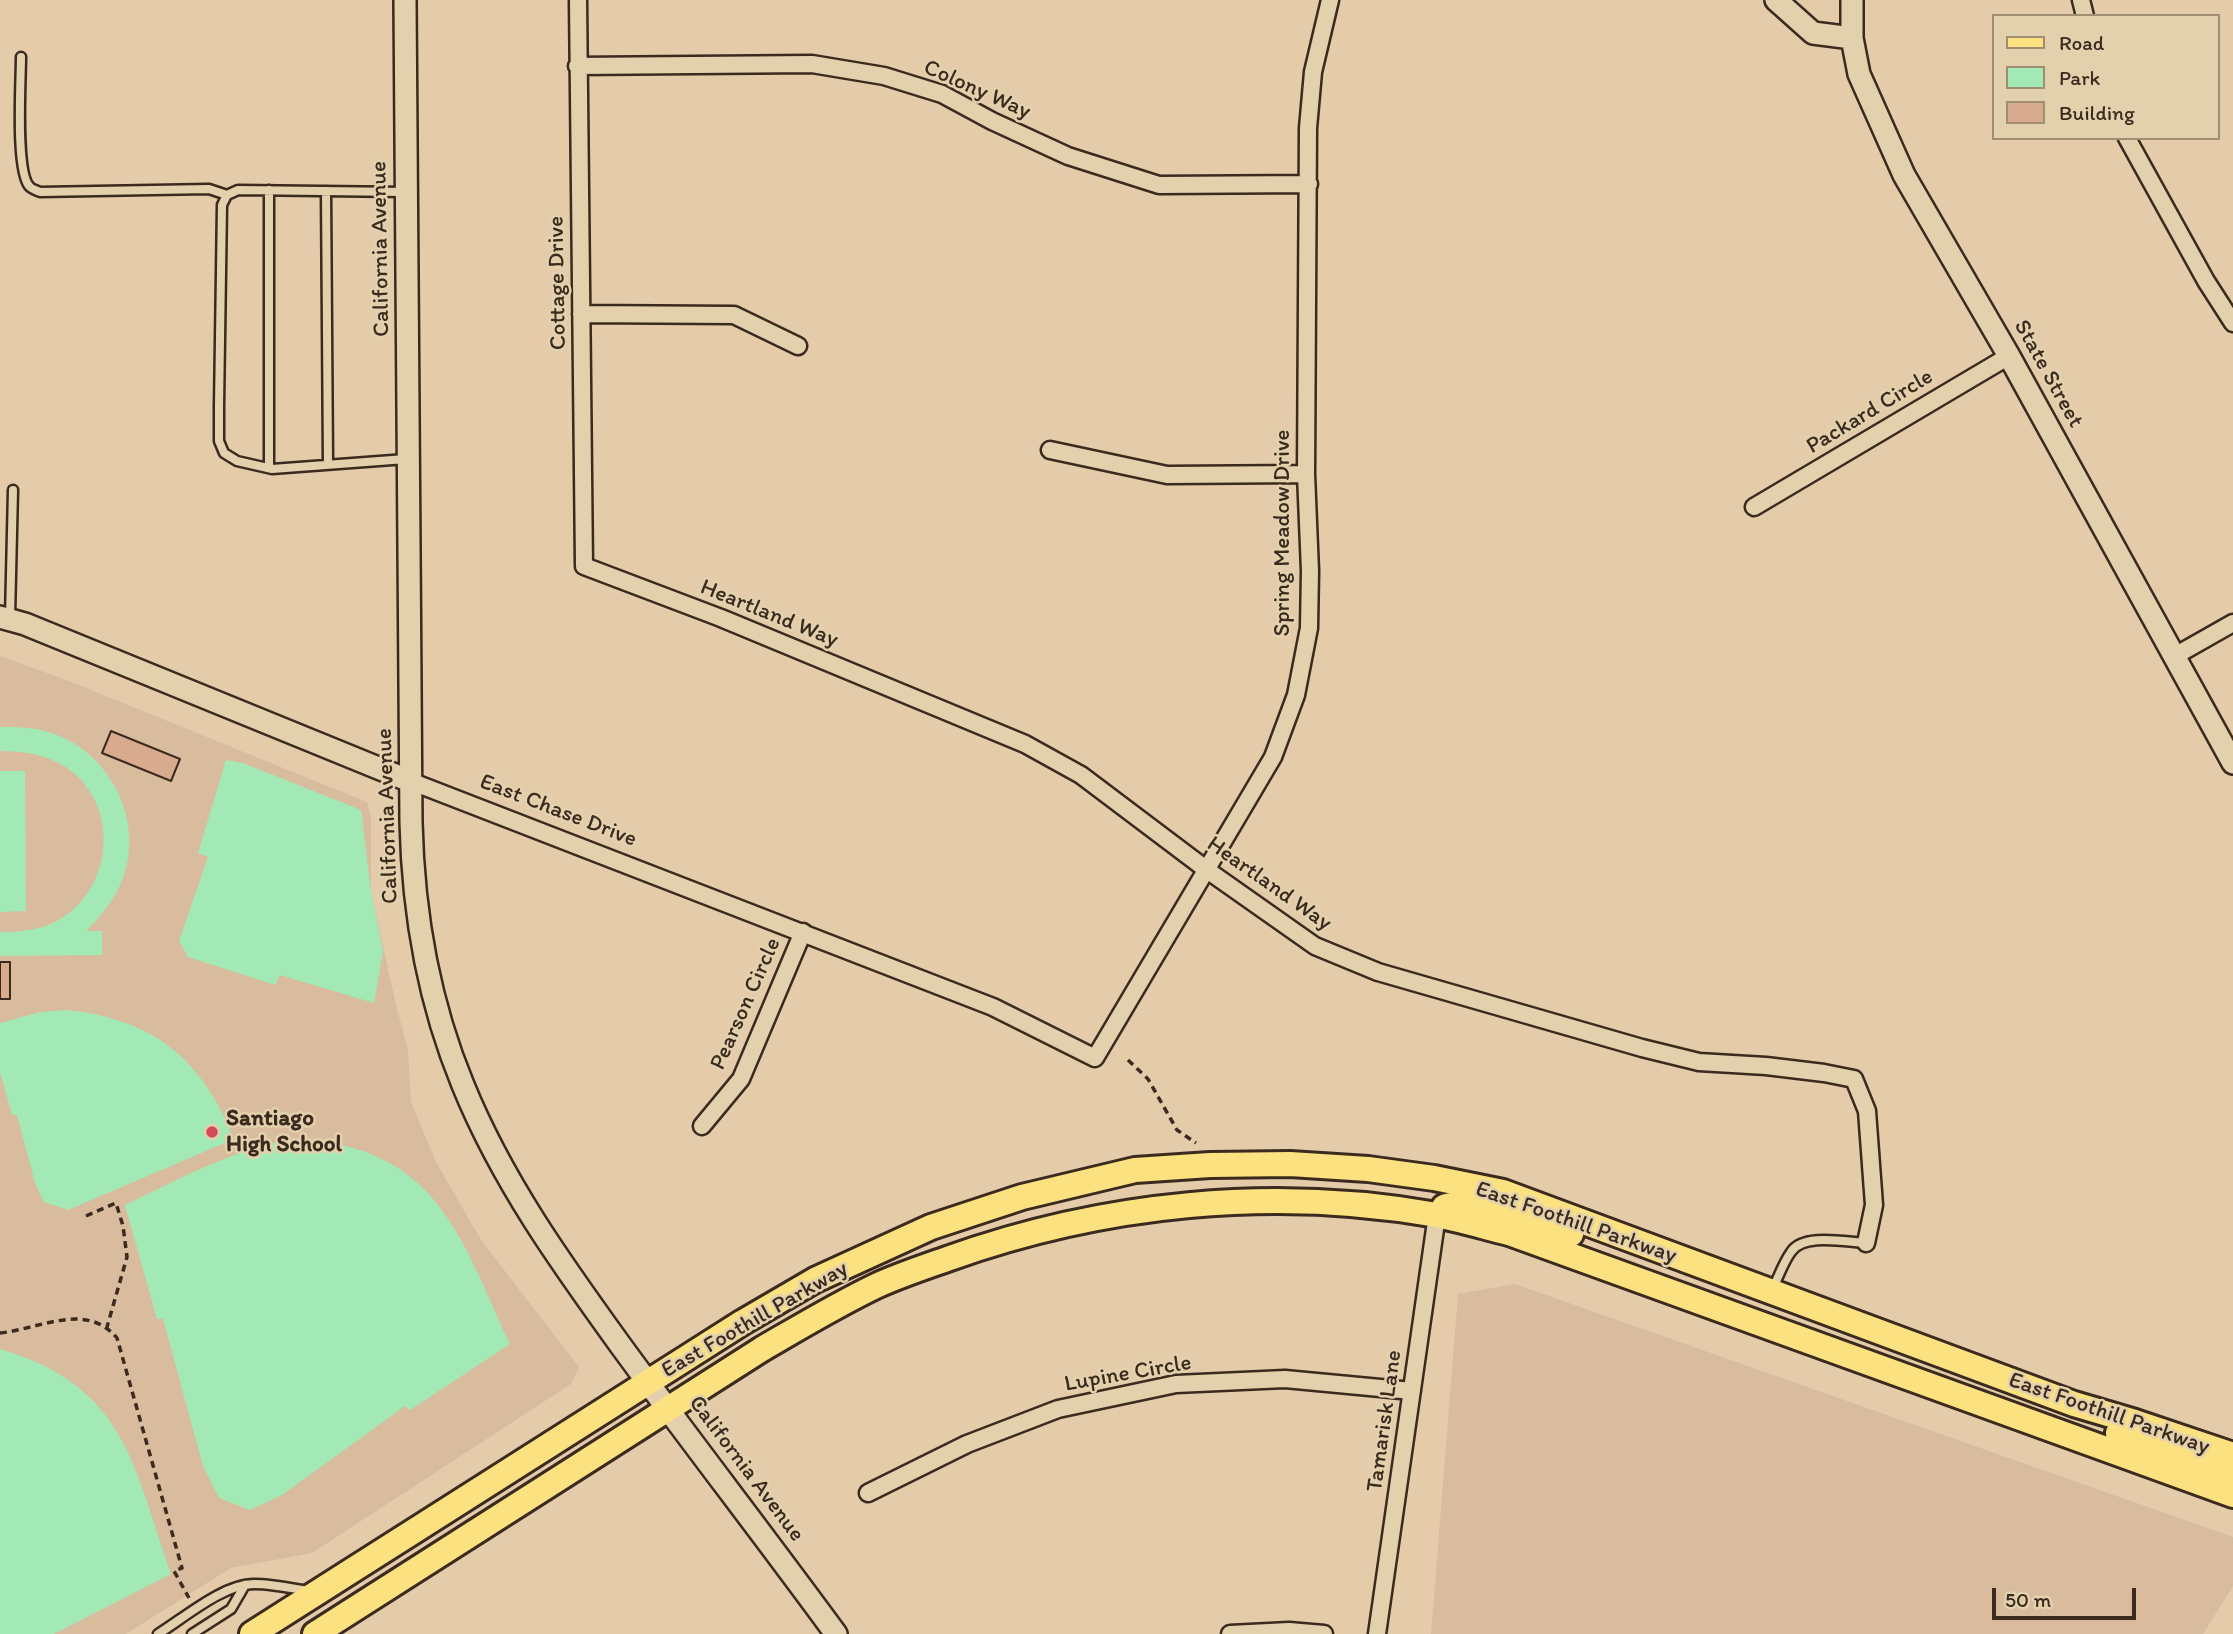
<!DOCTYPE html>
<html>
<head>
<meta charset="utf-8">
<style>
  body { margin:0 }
  #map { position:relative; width:2233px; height:1634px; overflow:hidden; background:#e4ccaa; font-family:Itim,sans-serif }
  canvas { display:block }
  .legend { position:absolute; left:1992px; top:14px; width:228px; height:126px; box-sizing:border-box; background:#e3d1ae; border:2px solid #a08e74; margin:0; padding:9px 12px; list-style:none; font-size:21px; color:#3b2a1e }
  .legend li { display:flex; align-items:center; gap:14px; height:35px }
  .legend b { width:35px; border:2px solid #a08e74 }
  .scale { position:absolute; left:1992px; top:1588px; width:144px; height:32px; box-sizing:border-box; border:4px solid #3b2a1e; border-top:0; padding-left:9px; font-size:21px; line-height:24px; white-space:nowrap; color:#3b2a1e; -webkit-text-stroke:5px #e3d1ae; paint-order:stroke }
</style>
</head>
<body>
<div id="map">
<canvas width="2233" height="1634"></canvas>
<ul class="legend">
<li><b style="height:9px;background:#fbe180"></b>Road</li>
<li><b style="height:19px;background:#a2e9b6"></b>Park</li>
<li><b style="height:19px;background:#d8aa8e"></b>Building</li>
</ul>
<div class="scale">50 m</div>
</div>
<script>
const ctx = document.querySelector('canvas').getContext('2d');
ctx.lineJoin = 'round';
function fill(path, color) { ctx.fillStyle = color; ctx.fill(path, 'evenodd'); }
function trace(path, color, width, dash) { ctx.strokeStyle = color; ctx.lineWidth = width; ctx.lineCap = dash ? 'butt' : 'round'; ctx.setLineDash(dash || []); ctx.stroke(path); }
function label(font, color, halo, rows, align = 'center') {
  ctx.font = font + ' Itim,sans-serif'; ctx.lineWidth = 5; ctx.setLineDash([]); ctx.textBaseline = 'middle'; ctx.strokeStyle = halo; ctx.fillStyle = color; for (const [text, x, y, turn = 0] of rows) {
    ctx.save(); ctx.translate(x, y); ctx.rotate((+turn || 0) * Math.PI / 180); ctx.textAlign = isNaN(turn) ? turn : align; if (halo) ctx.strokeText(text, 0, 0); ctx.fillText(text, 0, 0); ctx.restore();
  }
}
fill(new Path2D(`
  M 0,656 L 69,681 L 367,802 L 371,817 L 371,891 L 396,1005 L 408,1050 L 411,1102 L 436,1162 L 481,1240 L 579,1367 L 571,1384 L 312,1553 L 231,1568 L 126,1634 L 0,1634 Z
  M 1515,1284 L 2233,1537 L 2233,1586 L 2203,1634 L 1431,1634 L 1458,1294 Z`), '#d9bc9d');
fill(new Path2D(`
  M 0,727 C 16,727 32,727 48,732 C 108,749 145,819 123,878 C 115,899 102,915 86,931 L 102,931 L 102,955 L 0,956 L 0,932 C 14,932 29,931 43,927 C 111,904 126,809 67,768 C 46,754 24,751 0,751 Z
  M 226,760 L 243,763 L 361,810 L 371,891 L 383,951 L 374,1003 L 280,975 L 275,985 L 188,957 L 179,941 L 208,857 L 198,853 Z
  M 0,771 L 25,771 L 26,911 L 0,912 Z
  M 67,1010 C 154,1019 202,1059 234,1139 L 68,1210 L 44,1202 L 35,1183 L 17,1115 L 12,1115 L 0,1072 L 0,1023 L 40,1012 Z
  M 296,1139 C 437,1147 459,1234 510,1344 L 410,1410 L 405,1406 L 282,1495 L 250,1510 L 219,1498 L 203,1466 L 163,1319 L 157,1319 L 125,1205 C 180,1179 234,1148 296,1139 Z
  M 0,1349 C 126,1386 133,1465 171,1574 L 54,1634 L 0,1634 Z`), '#a2e9b6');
const building = new Path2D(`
  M 111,731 L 180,759 L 171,781 L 102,753 Z
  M 0,962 L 10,962 L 10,999 L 0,999 Z`);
fill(building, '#d8aa8e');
trace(building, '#3b2a1e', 2);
const lane = new Path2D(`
  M 21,57 C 21,80 15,173 30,187 C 32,189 38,191 40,192 L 209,189 L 227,195
  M 269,190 L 269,468
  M 326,191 L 328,464
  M 404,192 L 238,190 L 227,195 L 222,205 L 219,406 L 219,441 L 224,453 L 237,461 L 272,469 L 406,459
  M 10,617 L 13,490
  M 1773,1288 C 1779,1276 1783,1263 1791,1252 C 1803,1233 1845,1242 1866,1243
  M 158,1634 C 184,1618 223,1584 254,1584 C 272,1584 291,1588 308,1591
  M 192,1634 L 231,1609 L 245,1585`);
const street = new Path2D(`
  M 578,0 L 584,566 L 721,618 L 1025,744 L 1081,775 L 1207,870 L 1315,946 L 1378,972 L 1642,1048 L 1699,1062 L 1766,1066 L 1824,1073 L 1854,1079 L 1867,1111 L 1874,1205 L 1866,1243
  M 2081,0 L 2085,16
  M 577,66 L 812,64 L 884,76 L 942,94 L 992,121 L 1068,156 L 1159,185 L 1309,184
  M 2127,138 L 2206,281 L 2233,323
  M 581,314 L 734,315 L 798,346
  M 1050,450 L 1167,475 L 1306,474
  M 1754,507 L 2009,356
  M 2173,657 L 2233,623
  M 410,781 L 993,1007 L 1095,1058 L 1273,757 L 1296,695 L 1309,628 L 1310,571 L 1306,474 L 1308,128 L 1313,72 L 1330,0
  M 702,1126 L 741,1079 L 803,932
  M 868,1493 L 967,1444 L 1058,1409 L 1176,1384 L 1285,1379 L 1412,1391
  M 1230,1634 L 1289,1631 L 1324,1634
  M 1377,1634 L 1437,1215`);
const secondary = new Path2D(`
  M 405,0 L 411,822 C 413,911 429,1003 463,1085 C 502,1181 561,1263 621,1346 C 692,1443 765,1537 836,1634
  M 1776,0 L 1813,33 L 1852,38
  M 1852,0 L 1852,38 L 1859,74 L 1904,175 L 2009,356 L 2233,763
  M 0,617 L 25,624 L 410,781`);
const primary = new Path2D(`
  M 1444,1207 C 1464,1196 1546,1226 1571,1234
  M 2118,1433 L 2233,1474
  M 252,1634 L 743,1322 L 815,1280 L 931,1227 L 1022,1197 L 1135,1170 L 1210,1165 L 1290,1164 L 1368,1169 L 1434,1178 L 1503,1192 L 2074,1404 L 2135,1422 L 2233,1455
  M 315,1634 L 762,1349 C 800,1327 838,1304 878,1285 C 900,1275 924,1267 947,1259 C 1103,1203 1273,1186 1437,1215 C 1461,1220 1485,1227 1509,1233 L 2233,1495`);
trace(lane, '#3b2a1e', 13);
trace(street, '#3b2a1e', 21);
trace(secondary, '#3b2a1e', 26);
trace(primary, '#3b2a1e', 30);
trace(new Path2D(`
  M 1128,1060 L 1148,1079 L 1177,1130 L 1196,1143
  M 86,1216 L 116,1203 L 123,1226 L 127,1257 L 107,1327
  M 0,1333 C 40,1329 86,1301 117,1338 L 182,1568 L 174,1571 L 189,1598`), '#3b2a1e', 3.5, [7, 5]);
trace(lane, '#e3d1ae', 8);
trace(street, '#e3d1ae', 16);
trace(secondary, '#e3d1ae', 21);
trace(primary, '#fbe180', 24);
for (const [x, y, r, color] of [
  [212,1132,7,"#d1495b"]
]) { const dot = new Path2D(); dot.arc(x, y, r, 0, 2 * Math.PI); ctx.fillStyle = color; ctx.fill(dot); trace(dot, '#e3d1ae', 2.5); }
label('23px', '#3b2a1e', '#e3d1ae', [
  ["Colony Way",977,90,24],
  ["California Avenue",381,249,-91],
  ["Cottage Drive",558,283,-91],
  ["State Street",2048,374,61],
  ["Packard Circle",1870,412,-31],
  ["Spring Meadow Drive",1283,533,-90],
  ["Heartland Way",769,614,22],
  ["East Chase Drive",558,811,21],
  ["California Avenue",388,816,-92],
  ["Heartland Way",1269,884,35],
  ["Pearson Circle",746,1004,-66],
  ["East Foothill Parkway",1576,1223,19],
  ["East Foothill Parkway",755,1320,-30],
  ["Lupine Circle",1128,1374,-10],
  ["East Foothill Parkway",2109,1414,19],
  ["Tamarisk Lane",1385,1421,-82],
  ["California Avenue",746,1469,53]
]);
label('bold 23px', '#3b2a1e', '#e3d1ae', [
  ["Santiago",226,1119],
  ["High School",226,1145]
], 'left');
</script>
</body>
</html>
